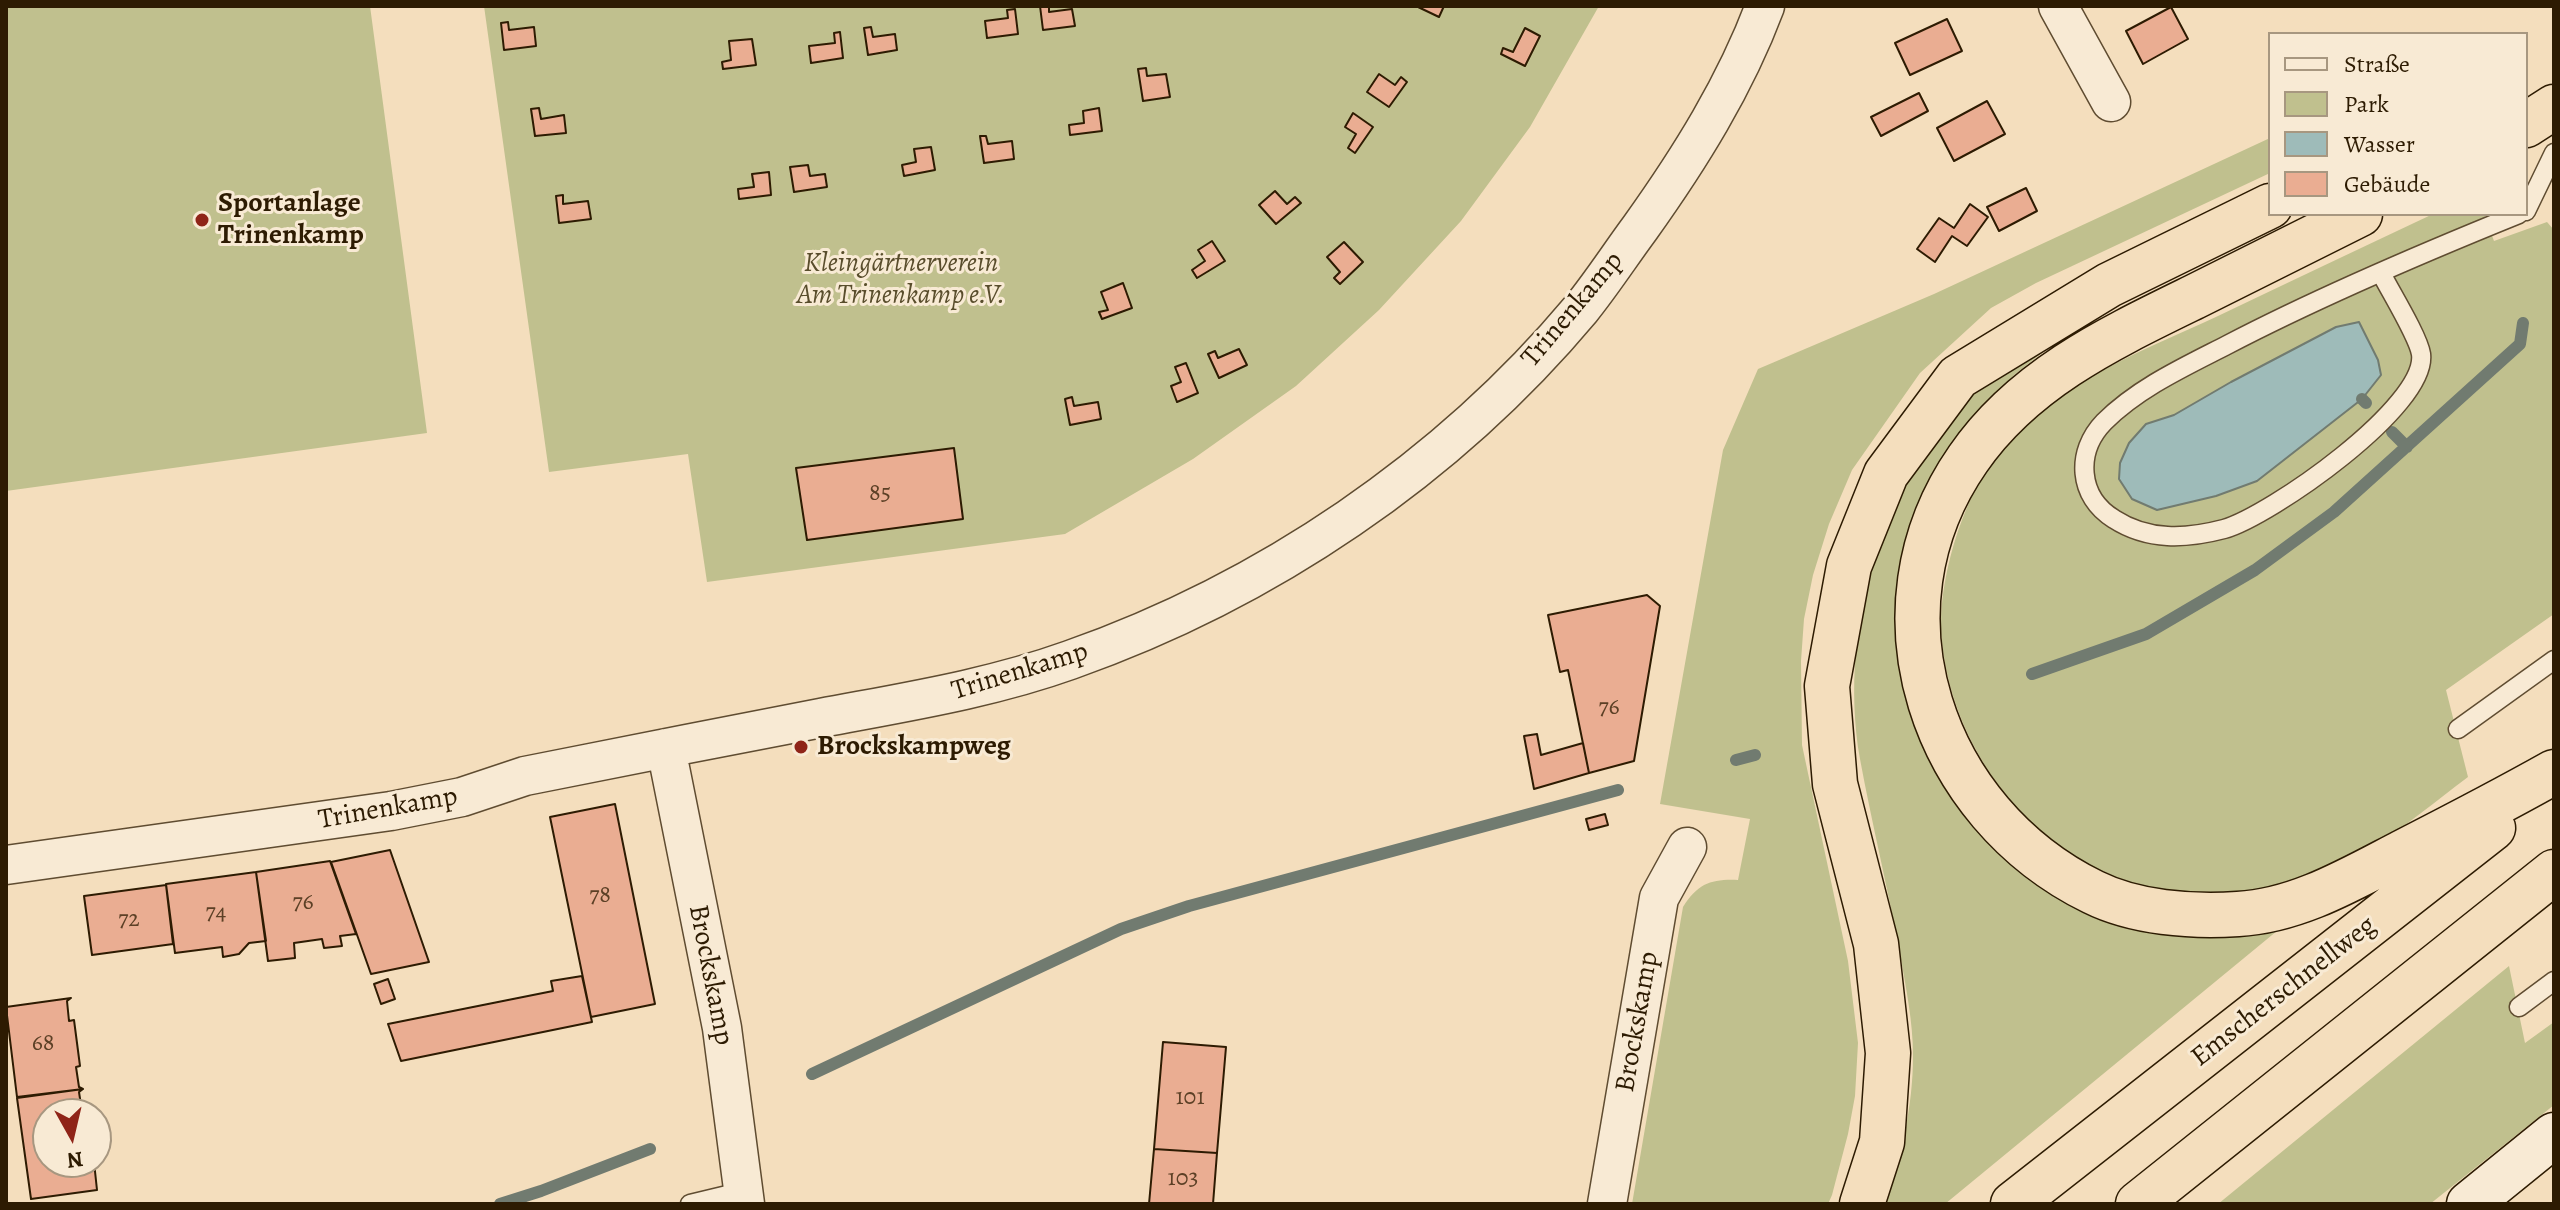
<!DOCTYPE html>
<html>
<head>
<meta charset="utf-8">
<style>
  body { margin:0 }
  #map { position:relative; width:2560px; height:1210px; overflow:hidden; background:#f4debd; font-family:Alegreya,serif }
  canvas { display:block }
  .frame { position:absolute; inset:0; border:8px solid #2d1b02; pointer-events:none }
  .legend { position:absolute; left:2268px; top:32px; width:260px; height:184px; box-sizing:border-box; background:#f8ead4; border:2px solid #a79780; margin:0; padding:10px 14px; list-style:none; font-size:24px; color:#2d1b02 }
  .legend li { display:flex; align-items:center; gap:16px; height:40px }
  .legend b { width:40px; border:2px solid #a79780 }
  .north { position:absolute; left:32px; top:1098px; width:80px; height:80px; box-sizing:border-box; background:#f8ead4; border:2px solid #a79780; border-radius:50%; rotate:172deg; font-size:22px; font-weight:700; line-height:32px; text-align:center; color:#2d1b02 }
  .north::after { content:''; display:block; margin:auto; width:28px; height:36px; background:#8f2418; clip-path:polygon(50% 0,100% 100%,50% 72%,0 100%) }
</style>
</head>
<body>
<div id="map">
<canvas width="2560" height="1210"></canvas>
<div class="frame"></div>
<ul class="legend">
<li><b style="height:10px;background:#f8ead4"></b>Straße</li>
<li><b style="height:22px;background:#c0c08e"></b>Park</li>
<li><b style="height:22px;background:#9ebbb9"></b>Wasser</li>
<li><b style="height:22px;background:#eaad92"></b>Gebäude</li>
</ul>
<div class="north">N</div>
</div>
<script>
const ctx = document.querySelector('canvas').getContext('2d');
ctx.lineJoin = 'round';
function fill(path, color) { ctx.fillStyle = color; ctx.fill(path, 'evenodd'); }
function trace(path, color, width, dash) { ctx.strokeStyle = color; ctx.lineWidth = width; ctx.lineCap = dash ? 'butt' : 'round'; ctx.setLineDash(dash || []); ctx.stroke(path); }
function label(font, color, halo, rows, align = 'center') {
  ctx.font = font + ' Alegreya,serif'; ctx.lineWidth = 6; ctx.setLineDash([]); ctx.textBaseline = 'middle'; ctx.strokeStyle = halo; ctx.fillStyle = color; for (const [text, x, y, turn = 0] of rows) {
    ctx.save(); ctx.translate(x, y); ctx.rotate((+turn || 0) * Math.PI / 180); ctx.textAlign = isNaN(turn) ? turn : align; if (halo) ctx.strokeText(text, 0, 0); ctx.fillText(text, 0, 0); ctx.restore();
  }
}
fill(new Path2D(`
  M 6,6 L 370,6 L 427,433 L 6,491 Z
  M 484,6 L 1599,6 L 1530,127 L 1461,221 L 1379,310 L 1296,386 L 1193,459 L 1065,534 L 707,582 L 688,454 L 549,472 Z
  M 2270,138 L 2270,173 L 2036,283 L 1991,308 L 1920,373 L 1852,470 L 1829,524 L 1813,575 L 1804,619 L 1801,661 L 1802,745 L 1848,961 L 1858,1043 L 1855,1096 L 1848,1134 L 1832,1195 L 1828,1204 L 1632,1204 L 1683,907 C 1698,883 1712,879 1738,880 L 1750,819 L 1660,804 L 1723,450 L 1758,369 L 1934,294 Z
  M 2433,214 L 2484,214 L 2494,241 L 2547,222 L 2554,230 L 2554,614 L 2446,690 L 2468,777 C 2436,801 2405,827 2372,847 C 2320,879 2252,896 2191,894 C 2060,888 1954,768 1942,641 C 1938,607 1947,564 1958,531 C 1969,500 1982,471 2004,446 C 2063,380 2140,352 2218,316 C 2289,282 2361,248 2433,214 Z
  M 2071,330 L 2014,375 L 1972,419 L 1909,701 L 1923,744 L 1948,788 L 2005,856 L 2283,926 L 1945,1204 L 1886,1204 C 1901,1156 1913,1107 1913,1056 C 1913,1022 1906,988 1900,954 C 1888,889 1872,824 1860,759 C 1837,622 1885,467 1993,376 C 2015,357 2046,345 2071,330 Z
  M 2509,966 L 2525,1043 L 2554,1022 L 2554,1105 L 2430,1204 L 2218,1204 Z`), '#c0c08e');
const water = new Path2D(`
  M 2359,322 L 2378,360 L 2381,375 L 2362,399 L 2257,481 L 2216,496 L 2157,510 L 2132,499 L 2119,479 L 2120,463 L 2129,443 L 2146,424 L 2174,415 L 2231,382 L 2336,327 Z`);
fill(water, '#9ebbb9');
trace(water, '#717b70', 2);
trace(new Path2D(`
  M 2362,399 L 2366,403
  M 2392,432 L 2407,447
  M 2032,674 L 2146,634 L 2255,570 L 2334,512 L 2520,344 L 2523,323
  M 1736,760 L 1755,755
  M 812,1074 L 1121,929 L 1189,906 L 1618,790
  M 500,1204 L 541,1191 L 650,1149`), '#717b70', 12);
const building = new Path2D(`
  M 1040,6 L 1049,6 L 1049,12 L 1072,9 L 1075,26 L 1043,30 Z
  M 1416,6 L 1444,6 L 1439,17 Z
  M 2171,7 L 2188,39 L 2143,64 L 2126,31 Z
  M 1015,9 L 1018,34 L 987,38 L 985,21 L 1008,18 L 1007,10 Z
  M 1947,19 L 1962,51 L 1910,75 L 1895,43 Z
  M 508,22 L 509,30 L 534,27 L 536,46 L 504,50 L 501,23 Z
  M 871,27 L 873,37 L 895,34 L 897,50 L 868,55 L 864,28 Z
  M 1525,28 L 1540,36 L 1525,66 L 1501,54 L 1503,48 L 1513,52 Z
  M 840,32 L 843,58 L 811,63 L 809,46 L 835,43 L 834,33 Z
  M 752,39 L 756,65 L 723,69 L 722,62 L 731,60 L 729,41 Z
  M 1146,68 L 1147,76 L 1166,74 L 1170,97 L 1143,101 L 1138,69 Z
  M 1379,74 L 1395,85 L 1401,77 L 1407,82 L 1389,107 L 1367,92 Z
  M 1919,93 L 1928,111 L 1881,136 L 1871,117 Z
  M 1987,101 L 2005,134 L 1954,161 L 1937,128 Z
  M 539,108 L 541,119 L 564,115 L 566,133 L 535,136 L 531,109 Z
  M 1099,108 L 1102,131 L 1070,135 L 1069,125 L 1084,123 L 1083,111 Z
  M 1353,113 L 1373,127 L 1355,153 L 1348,148 L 1356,134 L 1345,127 Z
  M 980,136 L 986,136 L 988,144 L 1012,141 L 1014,159 L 984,163 Z
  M 931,147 L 935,170 L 904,176 L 902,165 L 916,162 L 914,149 Z
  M 808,165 L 810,176 L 825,174 L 827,187 L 794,192 L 790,167 Z
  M 769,172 L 771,195 L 739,199 L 738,189 L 754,187 L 752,174 Z
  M 2026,188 L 2037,211 L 1999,231 L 1987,207 Z
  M 1275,191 L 1287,204 L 1295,197 L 1301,203 L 1276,224 L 1259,205 Z
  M 563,195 L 563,204 L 588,201 L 591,219 L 559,223 L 556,196 Z
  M 1970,204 L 1988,217 L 1967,246 L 1952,236 L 1935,262 L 1917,249 L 1939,218 L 1954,228 Z
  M 1212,241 L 1225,261 L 1197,278 L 1192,270 L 1205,261 L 1198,250 Z
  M 1344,242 L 1363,262 L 1340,284 L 1334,278 L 1340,272 L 1327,257 Z
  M 1123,283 L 1132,308 L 1102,319 L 1099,312 L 1108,310 L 1101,292 Z
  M 1239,349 L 1247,365 L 1219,378 L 1208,354 L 1215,351 L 1218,358 Z
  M 1186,363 L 1198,393 L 1177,402 L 1171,386 L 1181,382 L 1175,367 Z
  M 1072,397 L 1074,406 L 1098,402 L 1101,419 L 1070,425 L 1065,399 Z
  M 954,448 L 963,519 L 807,540 L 796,468 Z
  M 1647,595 L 1660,606 L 1634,761 L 1589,773 L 1568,670 L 1560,672 L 1548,615 Z
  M 1537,734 L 1541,755 L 1583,743 L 1589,773 L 1534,789 L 1524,736 Z
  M 615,804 L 655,1004 L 591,1017 L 550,817 Z
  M 1605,814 L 1608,825 L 1589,830 L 1586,819 Z
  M 390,850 L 429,962 L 371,974 L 331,862 Z
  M 330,861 L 356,934 L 340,936 L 342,946 L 324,948 L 322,939 L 294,943 L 295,958 L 268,961 L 256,872 Z
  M 256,872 L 266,941 L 249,943 L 239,954 L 223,957 L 222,947 L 175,953 L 166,884 Z
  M 166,885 L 173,944 L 92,955 L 84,896 Z
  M 582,976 L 592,1022 L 401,1061 L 388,1024 L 553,991 L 551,981 Z
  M 388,979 L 395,999 L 381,1004 L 374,984 Z
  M 71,998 L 67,1001 L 69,1021 L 74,1020 L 80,1066 L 76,1067 L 79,1087 L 83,1089 L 17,1097 L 6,1007 Z
  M 1163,1042 L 1226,1047 L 1217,1153 L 1154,1149 Z
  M 83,1089 L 79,1092 L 82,1112 L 87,1111 L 87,1114 L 48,1114 L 48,1162 L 94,1162 L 97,1190 L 31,1199 L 17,1098 Z
  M 1154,1149 L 1217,1153 L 1213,1204 L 1149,1204 Z`);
fill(building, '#eaad92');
trace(building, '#2d1b02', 2);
const lane = new Path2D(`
  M 2526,211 L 2554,153
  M 2381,273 C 2390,291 2418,336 2421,354 C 2428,406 2270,516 2224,529 C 2186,539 2148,541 2114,519 C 2078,497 2075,452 2104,422 C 2138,388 2184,367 2227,345 C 2321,296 2420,254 2519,214
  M 2458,729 L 2554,660
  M 2519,1007 L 2554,981
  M 690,1204 L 744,1191`);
const street = new Path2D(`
  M 2058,6 L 2111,102
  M 666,748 L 722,1028 L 745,1204
  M 6,865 L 391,811 L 462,797 L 525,776 C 624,756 722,737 821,718 C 905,702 989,689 1070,660 C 1266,591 1447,469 1581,309 C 1602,283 1620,255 1640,228 C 1690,158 1735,86 1765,6
  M 1607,1204 L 1659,898 L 1687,847`);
const secondary = new Path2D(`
  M 2469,1204 L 2554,1135`);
const highway = new Path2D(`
  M 2526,125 L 2554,107
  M 2360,214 C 2305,242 2249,269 2194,297 C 2110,338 2023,379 1968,459 C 1862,611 1932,813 2093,892 C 2135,913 2191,917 2238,914 C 2297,911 2351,879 2403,852 C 2454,826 2504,800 2554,772
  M 1862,1204 L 1882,1142 L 1888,1053 L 1876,944 L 1835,784 L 1827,686 L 1849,566 L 1886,474 L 1958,377 L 2109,285 L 2270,206
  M 2013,1204 L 2493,828
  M 2138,1204 L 2554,872`);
trace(lane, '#5f4c31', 21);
trace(street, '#5f4c31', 41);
trace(secondary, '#2d1b02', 47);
trace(highway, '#2d1b02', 47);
trace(lane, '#f8ead4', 18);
trace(street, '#f8ead4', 38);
trace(secondary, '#f8ead4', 44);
trace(highway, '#f4debd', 44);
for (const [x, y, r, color] of [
  [202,220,8,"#8f2418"],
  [801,747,8,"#8f2418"]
]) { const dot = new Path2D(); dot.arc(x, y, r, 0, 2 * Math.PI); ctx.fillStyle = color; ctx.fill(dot); trace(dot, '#f8ead4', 3); }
label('24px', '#5c4026', null, [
  ["85",880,494],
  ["76",1609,708],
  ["78",600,896],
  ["76",303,903],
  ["74",216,913],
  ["72",129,920],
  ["68",43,1044],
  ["101",1190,1098],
  ["103",1183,1179]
]);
label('bold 28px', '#2d1b02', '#f8ead4', [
  ["Sportanlage",218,204],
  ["Trinenkamp",218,236],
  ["Brockskampweg",817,747]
], 'left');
label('italic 28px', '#594d2c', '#f8ead4', [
  ["Kleingärtnerverein",901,264],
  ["Am Trinenkamp e.V.",901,296]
]);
label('28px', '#2d1b02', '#f8ead4', [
  ["Trinenkamp",1573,310,-50],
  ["Trinenkamp",1020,672,-17],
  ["Trinenkamp",388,809,-10],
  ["Brockskamp",710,975,79],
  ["Emscherschnellweg",2284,992,-38],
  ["Brockskamp",1638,1022,-80]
]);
</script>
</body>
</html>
